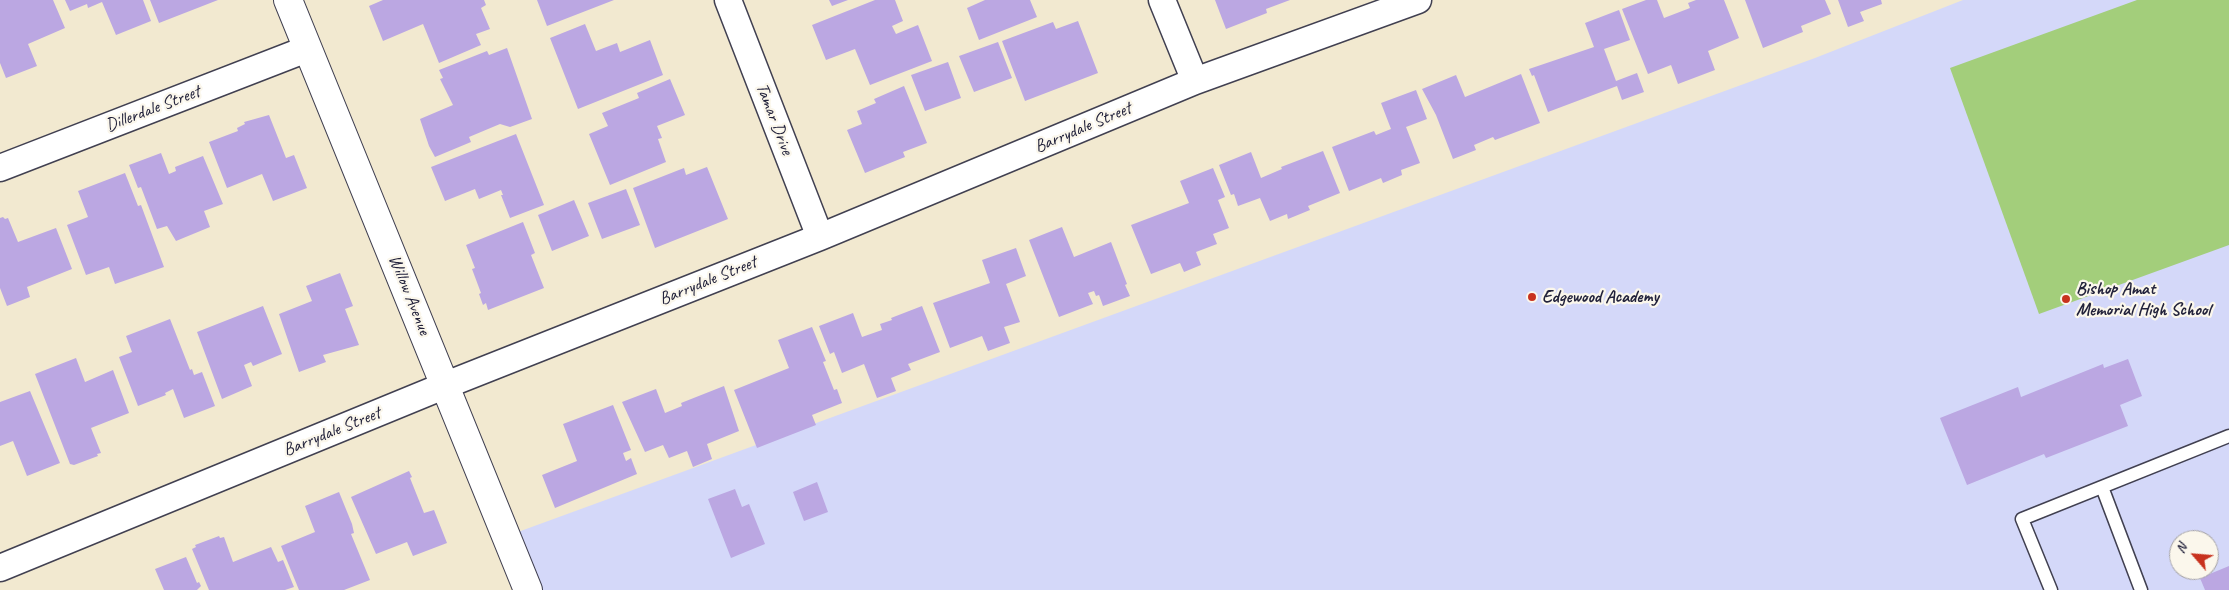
<!DOCTYPE html>
<html>
<head>
<meta charset="utf-8">
<style>
  body { margin:0 }
  #map { position:relative; width:2229px; height:590px; overflow:hidden; background:#f2e9d0; font-family:Caveat,sans-serif }
  canvas { display:block }
  .north { position:absolute; left:2169px; top:530px; width:50px; height:50px; box-sizing:border-box; background:#fbf7ec; border:1px solid #a4a2a5; border-radius:50%; rotate:297deg; font-size:14px; font-weight:700; line-height:20px; text-align:center; color:#22223b }
  .north::after { content:''; display:block; margin:auto; width:18px; height:22px; background:#c8321e; clip-path:polygon(50% 0,100% 100%,50% 72%,0 100%) }
</style>
</head>
<body>
<div id="map">
<canvas width="2229" height="590"></canvas>
<div class="north">N</div>
</div>
<script>
const ctx = document.querySelector('canvas').getContext('2d');
ctx.lineJoin = 'round';
function fill(path, color) { ctx.fillStyle = color; ctx.fill(path, 'evenodd'); }
function trace(path, color, width, dash) { ctx.strokeStyle = color; ctx.lineWidth = width; ctx.lineCap = dash ? 'butt' : 'round'; ctx.setLineDash(dash || []); ctx.stroke(path); }
function label(font, color, halo, rows, align = 'center') {
  ctx.font = font + ' Caveat,sans-serif'; ctx.lineWidth = 4.5; ctx.setLineDash([]); ctx.textBaseline = 'middle'; ctx.strokeStyle = halo; ctx.fillStyle = color; for (const [text, x, y, turn = 0] of rows) {
    ctx.save(); ctx.translate(x, y); ctx.rotate((+turn || 0) * Math.PI / 180); ctx.textAlign = isNaN(turn) ? turn : align; if (halo) ctx.strokeText(text, 0, 0); ctx.fillText(text, 0, 0); ctx.restore();
  }
}
fill(new Path2D(`
  M 1963,0 L 2229,0 L 2229,590 L 528,590 L 507,536 L 1815,58 ZM 2179,540 L 2209,540 L 2209,570 L 2179,570 Z`), '#d4d8f9');
fill(new Path2D(`
  M 2137,0 L 2229,0 L 2229,245 L 2039,314 L 1950,68 Z`), '#a3ce7b');
fill(new Path2D(`
  M 0,0 L 53,0 L 65,28 L 28,44 L 37,66 L 6,78 L 0,63 Z
  M 65,0 L 143,0 L 151,21 L 116,35 L 102,2 L 88,8 L 87,4 L 70,11 Z
  M 150,0 L 218,0 L 159,23 Z
  M 383,0 L 484,0 L 486,5 L 481,8 L 490,29 L 476,34 L 481,45 L 439,63 L 423,24 L 383,41 L 369,6 Z
  M 537,0 L 614,0 L 547,26 Z
  M 829,0 L 848,0 L 832,6 Z
  M 875,0 L 895,0 L 903,21 L 892,26 L 896,34 L 918,25 L 932,61 L 870,85 L 855,49 L 826,60 L 812,25 Z
  M 985,0 L 1030,0 L 1037,17 L 979,40 L 967,8 Z
  M 1215,0 L 1290,0 L 1266,9 L 1267,13 L 1226,29 Z
  M 1646,0 L 1657,0 L 1664,18 L 1690,8 L 1688,3 L 1696,0 L 1724,0 L 1739,38 L 1708,51 L 1715,70 L 1678,84 L 1671,65 L 1648,74 L 1622,9 Z
  M 1745,0 L 1825,0 L 1831,14 L 1801,26 L 1803,32 L 1763,48 Z
  M 1838,0 L 1881,0 L 1882,4 L 1860,12 L 1864,21 L 1848,27 Z
  M 1619,10 L 1630,40 L 1604,49 L 1616,81 L 1637,73 L 1644,92 L 1622,100 L 1617,86 L 1548,112 L 1534,75 L 1532,76 L 1529,69 L 1594,47 L 1585,23 Z
  M 1078,21 L 1098,73 L 1025,101 L 1002,41 L 1053,22 L 1056,29 Z
  M 585,24 L 596,51 L 617,43 L 620,52 L 650,40 L 663,75 L 578,109 L 550,38 Z
  M 998,42 L 1012,78 L 974,92 L 959,56 Z
  M 507,48 L 532,119 L 510,127 L 500,124 L 469,137 L 471,142 L 435,157 L 429,146 L 420,119 L 453,105 L 440,79 L 443,78 L 439,70 L 487,51 L 489,55 Z
  M 948,62 L 961,98 L 925,111 L 911,75 Z
  M 1521,74 L 1540,123 L 1495,140 L 1493,137 L 1474,145 L 1476,150 L 1453,159 L 1436,115 L 1422,89 L 1456,75 L 1465,97 Z
  M 670,79 L 685,115 L 657,126 L 662,138 L 658,139 L 666,162 L 610,185 L 589,134 L 608,126 L 602,113 L 639,98 L 637,93 Z
  M 904,86 L 927,143 L 903,152 L 905,157 L 865,173 L 847,130 L 862,124 L 857,111 L 876,103 L 874,99 Z
  M 1416,90 L 1427,119 L 1406,127 L 1420,163 L 1401,170 L 1402,175 L 1383,183 L 1381,178 L 1349,191 L 1332,147 L 1374,131 L 1376,135 L 1391,129 L 1381,103 Z
  M 269,115 L 286,158 L 294,155 L 307,188 L 273,201 L 262,174 L 227,188 L 209,142 L 238,131 L 237,128 L 245,124 L 244,122 Z
  M 516,134 L 544,205 L 510,218 L 501,195 L 503,195 L 501,190 L 479,199 L 475,189 L 445,201 L 431,167 Z
  M 1323,151 L 1340,193 L 1308,206 L 1310,210 L 1288,219 L 1287,214 L 1270,221 L 1260,198 L 1238,206 L 1234,194 L 1231,195 L 1219,165 L 1251,152 L 1261,178 L 1282,169 L 1281,167 Z
  M 161,153 L 169,174 L 176,171 L 175,167 L 203,156 L 223,204 L 204,211 L 210,227 L 176,241 L 167,226 L 157,229 L 141,187 L 138,188 L 129,165 Z
  M 707,167 L 728,219 L 655,248 L 633,188 L 684,168 L 686,175 Z
  M 1213,168 L 1225,197 L 1218,200 L 1229,228 L 1213,234 L 1217,244 L 1196,252 L 1201,265 L 1184,272 L 1180,263 L 1151,274 L 1131,225 L 1189,203 L 1180,181 Z
  M 125,173 L 138,206 L 141,205 L 164,267 L 115,284 L 109,267 L 86,275 L 67,225 L 88,217 L 78,191 Z
  M 626,189 L 640,225 L 602,239 L 588,203 Z
  M 574,200 L 589,236 L 552,251 L 538,215 Z
  M 3,217 L 5,219 L 8,218 L 18,242 L 56,228 L 72,269 L 27,287 L 30,297 L 7,306 L 0,288 L 0,218 Z
  M 523,222 L 535,253 L 531,255 L 544,288 L 488,310 L 486,303 L 483,305 L 479,294 L 481,293 L 472,269 L 475,268 L 466,245 Z
  M 1062,227 L 1074,257 L 1111,242 L 1127,284 L 1125,285 L 1130,296 L 1103,306 L 1099,295 L 1096,296 L 1094,291 L 1088,293 L 1093,304 L 1059,317 L 1029,240 Z
  M 1016,248 L 1026,276 L 1006,284 L 1020,322 L 1004,327 L 1010,343 L 988,351 L 982,336 L 950,348 L 933,303 L 990,283 L 982,260 Z
  M 340,273 L 353,306 L 345,309 L 359,345 L 323,355 L 326,362 L 299,372 L 279,314 L 312,301 L 306,286 Z
  M 263,306 L 282,354 L 253,366 L 251,362 L 244,365 L 252,386 L 222,399 L 197,332 Z
  M 922,306 L 940,352 L 908,364 L 911,370 L 891,378 L 896,391 L 877,398 L 864,364 L 842,373 L 834,352 L 830,354 L 819,326 L 853,313 L 862,337 L 882,330 L 880,324 L 892,320 L 891,318 Z
  M 170,319 L 190,370 L 192,369 L 194,375 L 202,372 L 215,406 L 184,418 L 173,389 L 165,393 L 166,395 L 138,406 L 119,357 L 132,352 L 126,336 Z
  M 812,327 L 826,361 L 823,362 L 834,390 L 837,389 L 842,403 L 812,415 L 816,425 L 757,448 L 734,390 L 789,368 L 778,340 Z
  M 76,358 L 85,382 L 113,370 L 129,413 L 91,428 L 101,453 L 97,454 L 98,456 L 74,465 L 70,464 L 35,374 Z
  M 2128,359 L 2142,396 L 2120,405 L 2128,426 L 2046,458 L 2044,454 L 1967,485 L 1940,418 L 2018,387 L 2021,397 L 2103,364 L 2104,368 Z
  M 724,386 L 739,431 L 707,444 L 712,459 L 693,467 L 687,451 L 669,458 L 663,445 L 645,452 L 622,402 L 656,389 L 665,413 L 682,406 L 681,403 Z
  M 30,391 L 60,463 L 27,476 L 13,441 L 0,446 L 0,402 Z
  M 613,405 L 631,450 L 623,453 L 626,461 L 631,458 L 637,474 L 555,508 L 542,475 L 577,461 L 563,424 Z
  M 409,471 L 412,477 L 410,478 L 424,513 L 434,510 L 447,543 L 413,556 L 407,542 L 376,554 L 351,497 Z
  M 817,482 L 828,512 L 804,521 L 793,492 Z
  M 735,489 L 742,507 L 749,504 L 765,544 L 731,558 L 708,499 Z
  M 339,492 L 352,524 L 354,533 L 351,534 L 370,580 L 344,590 L 299,590 L 281,546 L 315,532 L 305,506 Z
  M 219,536 L 220,538 L 224,537 L 233,562 L 271,547 L 278,562 L 283,560 L 294,587 L 285,590 L 209,590 L 192,549 L 196,547 L 195,545 Z
  M 186,557 L 197,583 L 199,582 L 201,586 L 197,590 L 164,590 L 155,569 Z
  M 2229,566 L 2229,590 L 2205,590 L 2200,578 Z`), '#bba7e2');
const service = new Path2D(`
  M 2102,487 L 2141,590
  M 2051,590 L 2022,519 L 2229,436`);
const minor = new Path2D(`
  M 728,0 L 820,237
  M 1162,0 L 1195,81
  M 0,168 L 307,49
  M 0,568 L 446,385 L 820,237 L 1195,81 L 1418,0`);
const tertiary = new Path2D(`
  M 288,0 L 528,590`);
trace(service, '#414051', 15);
trace(minor, '#414051', 29);
trace(tertiary, '#414051', 30);
trace(service, '#fff', 12);
trace(minor, '#fff', 26);
trace(tertiary, '#fff', 28);
for (const [x, y, r, color] of [
  [1532,297,5,"#c8321e"],
  [2066,299,5,"#c8321e"]
]) { const dot = new Path2D(); dot.arc(x, y, r, 0, 2 * Math.PI); ctx.fillStyle = color; ctx.fill(dot); trace(dot, '#fbf7ec', 2); }
label('18px', '#22223b', '#fbf7ec', [
  ["Dillerdale Street",153,109,-21],
  ["Tamar Drive",774,119,69],
  ["Barrydale Street",1083,128,-23],
  ["Barrydale Street",708,281,-22],
  ["Willow Avenue",409,295,68],
  ["Barrydale Street",332,432,-22]
]);
label('bold 18px', '#22223b', '#fbf7ec', [
  ["Bishop Amat",2076,289],
  ["Memorial High School",2076,310],
  ["Edgewood Academy",1542,297]
], 'left');
</script>
</body>
</html>
